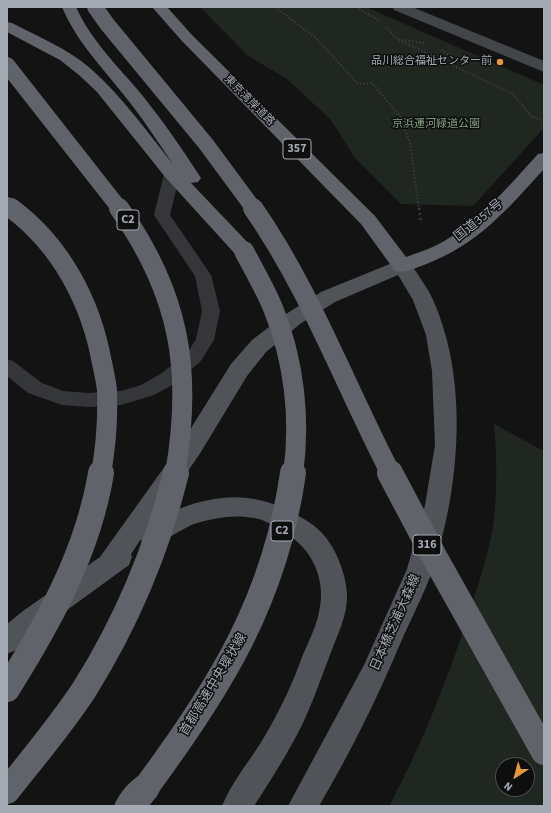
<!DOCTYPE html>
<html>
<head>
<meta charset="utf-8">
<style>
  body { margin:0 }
  #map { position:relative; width:551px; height:813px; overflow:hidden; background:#131314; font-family:"Source Sans 3",sans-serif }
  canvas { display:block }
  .frame { position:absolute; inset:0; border:8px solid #a5abb4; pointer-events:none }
  .north { position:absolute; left:495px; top:757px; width:40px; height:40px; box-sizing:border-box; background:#0e0e0f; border:1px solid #4a4d51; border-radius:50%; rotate:216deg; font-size:11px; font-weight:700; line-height:16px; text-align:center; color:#a5abb4 }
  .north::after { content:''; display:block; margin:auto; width:14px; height:18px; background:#e69839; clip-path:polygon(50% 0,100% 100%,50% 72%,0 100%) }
</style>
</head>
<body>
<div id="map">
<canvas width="551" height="813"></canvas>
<div class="frame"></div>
<div class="north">N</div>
</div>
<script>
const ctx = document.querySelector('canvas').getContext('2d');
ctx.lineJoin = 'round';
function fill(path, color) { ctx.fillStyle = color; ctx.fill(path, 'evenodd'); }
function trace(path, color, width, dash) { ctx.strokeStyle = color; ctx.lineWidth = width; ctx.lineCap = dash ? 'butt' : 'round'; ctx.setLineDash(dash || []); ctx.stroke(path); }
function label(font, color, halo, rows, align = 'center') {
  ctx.font = font + ' "Source Sans 3","Noto Sans JP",sans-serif'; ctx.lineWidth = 3; ctx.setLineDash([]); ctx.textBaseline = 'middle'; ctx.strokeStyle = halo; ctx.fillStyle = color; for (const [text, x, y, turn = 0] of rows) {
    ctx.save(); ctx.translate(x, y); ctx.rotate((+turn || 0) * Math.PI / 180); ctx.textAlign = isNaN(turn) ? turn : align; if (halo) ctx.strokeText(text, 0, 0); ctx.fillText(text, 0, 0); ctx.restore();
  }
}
fill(new Path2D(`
  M 200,7 L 366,7 L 544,85 L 544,128 L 473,206 L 401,204 L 355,158 L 331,120 L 287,79 L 248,56 Z
  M 494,424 L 544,451 L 544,806 L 389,806 C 423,743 448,678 470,611 C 479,583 490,548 494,520 C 497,488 497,456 494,424 ZM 503,765 L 527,765 L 527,789 L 503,789 Z`), '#1f2720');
trace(new Path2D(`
  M 275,7 L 315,37 L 358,84 L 372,83 L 400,116 L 410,143 L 419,209
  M 356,7 L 380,21
  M 386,27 L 397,39 L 424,43
  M 399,40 L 513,94 L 531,116 L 544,121
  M 441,50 L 447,54 L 454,55`), '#3a3d40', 2, [1.5, 2]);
trace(new Path2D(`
  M 419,208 L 421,222`), '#3a3d40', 2.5, [2, 3]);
fill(new Path2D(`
  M 172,169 L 177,171 L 180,174 L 170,215 L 211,275 L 220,311 L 214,340 L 200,362 L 176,383 L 154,395 L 121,405 L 88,407 L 62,405 L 28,393 L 7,376 L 7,359 L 13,361 L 42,383 L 63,391 L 88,393 L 121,391 L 141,385 L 162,373 L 188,352 L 196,339 L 202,311 L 195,276 L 154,215 L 164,174 L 167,171 Z`), '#343639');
fill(new Path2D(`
  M 392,7 L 412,7 L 544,61 L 544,72 L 394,10 Z`), '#424549');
fill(new Path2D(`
  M 402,259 L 409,261 C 417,274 427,286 433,300 C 469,380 460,487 433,569 C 424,594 411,619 400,644 C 377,699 350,753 319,806 L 288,806 L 364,665 L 407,569 L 425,505 L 435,445 L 432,371 L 426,335 L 413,300 L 398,275 L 335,302 L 300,324 L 266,352 L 247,376 L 199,455 L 154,520 C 198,498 241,487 287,510 C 299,516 313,523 322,533 C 336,548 346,574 347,594 C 348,615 337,635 330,655 C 321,678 313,702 302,725 C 288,753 271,780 254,806 L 222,806 C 231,784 247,764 260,744 C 277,716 291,688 302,657 C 308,642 316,628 319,612 C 326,584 315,553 291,537 C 280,530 267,520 254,518 C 234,514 213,518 194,524 C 185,527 156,546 151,546 C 149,546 145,543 142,543 L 141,539 L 131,554 L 132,557 L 129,565 L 41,629 L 16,650 L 7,654 L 7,624 L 23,611 L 100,557 L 183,441 L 231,364 L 252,340 L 286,314 L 321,292 Z`), '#505358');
fill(new Path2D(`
  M 62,7 L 76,7 C 92,42 118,66 142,95 C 163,121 183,150 201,178 L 198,182 L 191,183 L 251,246 L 254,251 L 251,256 L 244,257 L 237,256 L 166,178 L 97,92 L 79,75 L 60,60 L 7,32 L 7,22 L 12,23 C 39,37 68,49 91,69 C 122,96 147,132 173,164 C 159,144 146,123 131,104 C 107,72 78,45 62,7 Z
  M 152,7 L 167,7 L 192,35 L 375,216 L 406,257 C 416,253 427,250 437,245 C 477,224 508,187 538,154 L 544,153 L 544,169 C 507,210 477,245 424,265 C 414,268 406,274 395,271 L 361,224 L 182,41 Z
  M 147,771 L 157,776 L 162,786 L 157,796 L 149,806 L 114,806 C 120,791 132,778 147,771 Z`), '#60646a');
trace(new Path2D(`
  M 95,7 L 107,24 L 206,144 L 254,209
  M 7,65 L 120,209
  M 7,205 L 12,209`), '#60646a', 16);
trace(new Path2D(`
  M 11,208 C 61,245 91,302 102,363 C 104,372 106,381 107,390 C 108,418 106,446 101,474
  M 119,208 C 180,294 193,371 175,474
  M 253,208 C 310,290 345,385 391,474
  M 244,251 C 254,270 265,289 273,308 C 294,360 301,419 293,474`), '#60646a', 20);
trace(new Path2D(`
  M 390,473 L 435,558 L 544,752
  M 7,689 C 49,622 88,552 101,473
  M 147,786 C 221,686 275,599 293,473
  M 7,791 C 33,758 61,725 84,690 C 126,623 157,550 176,473`), '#60646a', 26);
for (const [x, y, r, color] of [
  [500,62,4,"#e69839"]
]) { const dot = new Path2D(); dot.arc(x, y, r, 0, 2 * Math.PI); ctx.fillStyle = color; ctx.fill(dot); trace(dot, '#0e0e0f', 1.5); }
label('11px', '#a5abb4', '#0e0e0f', [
  ["品川総合福祉センター前",492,62]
], 'right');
label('11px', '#a5abb4', '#0e0e0f', [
  ["東京湾岸道路",249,101,45]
]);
label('11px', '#7f9e7d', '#0e0e0f', [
  ["京浜運河緑道公園",436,125]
]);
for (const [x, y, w] of [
  [297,149,28],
  [128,220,22],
  [282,531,22],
  [427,545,28]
]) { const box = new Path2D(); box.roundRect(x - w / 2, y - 10, w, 20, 3); ctx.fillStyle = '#0e0e0f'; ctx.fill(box); trace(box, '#a5abb4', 1); }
label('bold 12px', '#a5abb4', null, [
  ["357",297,149],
  ["C2",128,220],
  ["C2",282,531],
  ["316",427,545]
]);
label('13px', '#a5abb4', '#0e0e0f', [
  ["国道357号",479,221,-39],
  ["日本橋芝浦大森線",396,623,-66],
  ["首都高速中央環状線",214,685,-59]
]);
</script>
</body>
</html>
